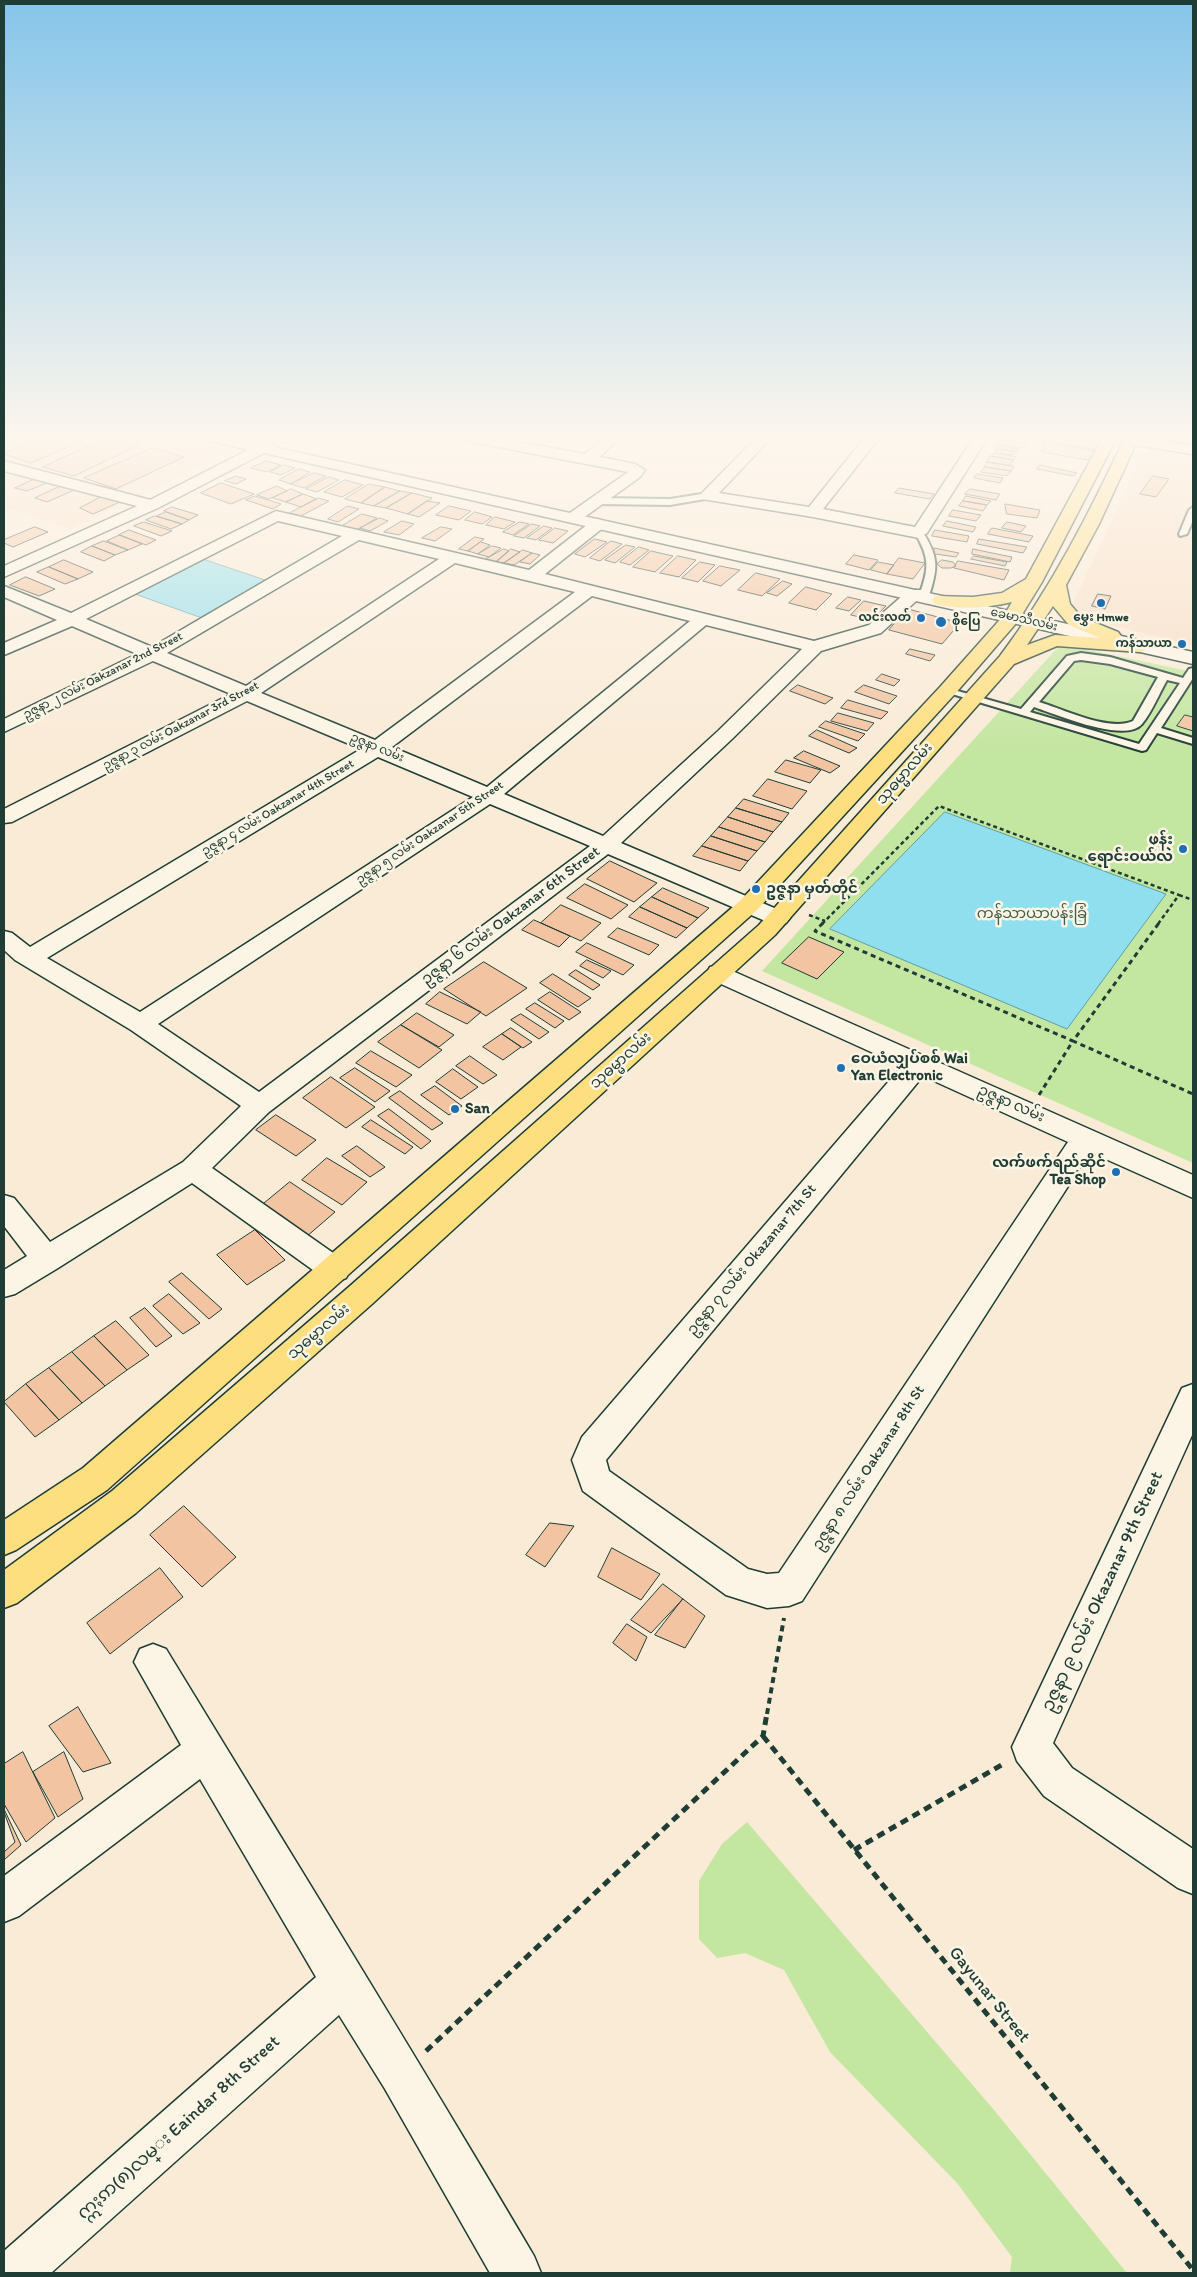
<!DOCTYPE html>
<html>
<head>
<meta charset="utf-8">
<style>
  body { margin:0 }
  #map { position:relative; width:1197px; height:2277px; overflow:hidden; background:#faebd7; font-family:Itim,sans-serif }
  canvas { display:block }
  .frame { position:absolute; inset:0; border:5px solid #1f3d34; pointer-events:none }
</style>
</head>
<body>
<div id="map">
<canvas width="1197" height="2277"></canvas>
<div class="frame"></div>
</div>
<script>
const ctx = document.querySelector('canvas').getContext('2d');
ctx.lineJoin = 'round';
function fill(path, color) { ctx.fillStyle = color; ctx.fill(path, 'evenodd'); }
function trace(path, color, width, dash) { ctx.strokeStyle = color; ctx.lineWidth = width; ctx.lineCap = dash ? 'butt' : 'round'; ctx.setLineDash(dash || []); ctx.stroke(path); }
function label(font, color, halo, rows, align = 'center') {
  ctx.font = font + ' Itim,"Noto Sans Myanmar",sans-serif'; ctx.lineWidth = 5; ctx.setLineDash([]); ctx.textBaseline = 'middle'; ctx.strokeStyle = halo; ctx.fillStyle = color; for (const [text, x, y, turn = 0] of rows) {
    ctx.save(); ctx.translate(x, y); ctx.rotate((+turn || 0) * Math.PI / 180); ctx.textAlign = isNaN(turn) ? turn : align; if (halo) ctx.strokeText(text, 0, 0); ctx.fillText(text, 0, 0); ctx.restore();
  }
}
fill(new Path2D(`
  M 13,437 L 176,437 L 235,451 L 70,529 L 4,508 L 4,441 Z
  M 1146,447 L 1193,455 L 1193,646 L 1068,614 Z`), '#f8dfc7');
fill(new Path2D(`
  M 1061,644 L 1193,672 L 1193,1163 L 762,971 Z
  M 747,1822 L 994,2110 L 1127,2273 L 1010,2273 L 1012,2257 L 957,2183 L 830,2052 L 784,1970 L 745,1953 L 717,1958 L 699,1939 L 699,1881 L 722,1844 Z`), '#c3e6a0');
const water = new Path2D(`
  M 200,558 L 268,581 L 202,618 L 132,593 Z
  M 945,812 L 1166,894 L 1067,1029 L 830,929 Z`);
fill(water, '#90dfee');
trace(water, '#639ea4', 1);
const building = new Path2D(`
  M 42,437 L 90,437 L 31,463 L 4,454 Z
  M 108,437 L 141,444 L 74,476 L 43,467 Z
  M 1042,437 L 1083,437 L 1102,440 L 1097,450 L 1041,440 Z
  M 1150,437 L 1186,437 L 1184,443 Z
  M 1002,439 L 1027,443 L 1024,448 L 999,444 Z
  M 1043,442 L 1096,451 L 1087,460 L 1042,452 Z
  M 998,445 L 1019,449 L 1017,452 L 997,449 Z
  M 153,448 L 184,457 L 116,489 L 84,478 Z
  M 997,449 L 1014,451 L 1012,455 L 995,453 Z
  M 995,453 L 1016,457 L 1013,460 L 991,456 Z
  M 991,456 L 1013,460 L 1010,466 L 987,462 Z
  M 266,461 L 281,465 L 267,472 L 251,468 Z
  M 987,462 L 1014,466 L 1011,471 L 985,467 Z
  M 284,465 L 295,468 L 281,475 L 270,472 Z
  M 1040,465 L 1077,473 L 1073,476 L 1037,469 Z
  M 985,467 L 1011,471 L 1007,476 L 981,472 Z
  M 299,469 L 310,472 L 291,484 L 279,480 Z
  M 314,473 L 326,476 L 304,488 L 291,484 Z
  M 977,474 L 1003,478 L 1000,483 L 974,478 Z
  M 236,476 L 246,479 L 236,484 L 225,481 Z
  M 1153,476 L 1169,479 L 1156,497 L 1140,494 Z
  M 39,477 L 52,481 L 27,491 L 15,488 Z
  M 329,477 L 339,480 L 317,492 L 306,489 Z
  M 345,480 L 363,485 L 342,497 L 324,492 Z
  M 221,483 L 254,494 L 231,504 L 201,493 Z
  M 369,484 L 385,487 L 361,503 L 345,499 Z
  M 63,485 L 74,490 L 47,502 L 35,498 Z
  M 277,486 L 287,491 L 269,499 L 257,495 Z
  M 385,487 L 400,491 L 374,506 L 361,503 Z
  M 899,488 L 934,494 L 930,499 L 895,493 Z
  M 291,489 L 303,494 L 286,502 L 273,498 Z
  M 970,489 L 1000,494 L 996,500 L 965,494 Z
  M 400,491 L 412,493 L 386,508 L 374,506 Z
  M 412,493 L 432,498 L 408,514 L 386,508 Z
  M 303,494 L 317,499 L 301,507 L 286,502 Z
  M 103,496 L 122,501 L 93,514 L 80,508 Z
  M 255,496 L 281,504 L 273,509 L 246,500 Z
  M 966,496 L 991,501 L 987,505 L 963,501 Z
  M 318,498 L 329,501 L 301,516 L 290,513 Z
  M 427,501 L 440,503 L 419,517 L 408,514 Z
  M 963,501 L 987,505 L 983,511 L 959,506 Z
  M 1005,504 L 1040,510 L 1037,518 L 1007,514 Z
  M 348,506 L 359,509 L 338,522 L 328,519 Z
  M 449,506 L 471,511 L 459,520 L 436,515 Z
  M 172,507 L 198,515 L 189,520 L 164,511 Z
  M 953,510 L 981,515 L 976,521 L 949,516 Z
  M 166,512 L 189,520 L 182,524 L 157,516 Z
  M 475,512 L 492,517 L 482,524 L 465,520 Z
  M 362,514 L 377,518 L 357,530 L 342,526 Z
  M 155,516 L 182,524 L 171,529 L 146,520 Z
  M 495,517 L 515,522 L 504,529 L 486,525 Z
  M 380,518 L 388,521 L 370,531 L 360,528 Z
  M 402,521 L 414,524 L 399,535 L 384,532 Z
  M 947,521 L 976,527 L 973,532 L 943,526 Z
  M 144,522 L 172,531 L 161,536 L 134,526 Z
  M 520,522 L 529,524 L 513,535 L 503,532 Z
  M 1007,522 L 1026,526 L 1021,532 L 1002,528 Z
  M 532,524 L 540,526 L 524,538 L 514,536 Z
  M 544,526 L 552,528 L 536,540 L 527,538 Z
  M 35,527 L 48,532 L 13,547 L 4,543 L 4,540 Z
  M 441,527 L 452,529 L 435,541 L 422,538 Z
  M 555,528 L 568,531 L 553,543 L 539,540 Z
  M 992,528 L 1033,536 L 1029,542 L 988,534 Z
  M 129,530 L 156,540 L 146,545 L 119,535 Z
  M 935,530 L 969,536 L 967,542 L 932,536 Z
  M 120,535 L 142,544 L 128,550 L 107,541 Z
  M 475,537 L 484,539 L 468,551 L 459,549 Z
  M 595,539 L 607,542 L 585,557 L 575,554 Z
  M 979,539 L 1027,547 L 1023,553 L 977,544 Z
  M 104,541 L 128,550 L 115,555 L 92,546 Z
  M 611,541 L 622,544 L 600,561 L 590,558 Z
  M 481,542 L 490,545 L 478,554 L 468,551 Z
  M 626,545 L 635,547 L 615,563 L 605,560 Z
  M 92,546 L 115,555 L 104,561 L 81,552 Z
  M 492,546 L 501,548 L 489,557 L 478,554 Z
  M 639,547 L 649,550 L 630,565 L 620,562 Z
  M 934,548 L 959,553 L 956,557 L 935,554 Z
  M 504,549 L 509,551 L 496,562 L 486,559 Z
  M 511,549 L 520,552 L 504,563 L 496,562 Z
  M 973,549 L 992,553 L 1012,557 L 1010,562 L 972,554 Z
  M 523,550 L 532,553 L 514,565 L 504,563 Z
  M 651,551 L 673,556 L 655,572 L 633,567 Z
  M 532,553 L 540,555 L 530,564 L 520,562 Z
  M 854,555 L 878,560 L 869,570 L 846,564 Z
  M 678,556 L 696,560 L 679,577 L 660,573 Z
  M 974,556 L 1007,562 L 1005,566 L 971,559 Z
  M 899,558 L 925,563 L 913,579 L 887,574 Z
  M 64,560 L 93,572 L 78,579 L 49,567 Z
  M 942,560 L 953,562 L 956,566 L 951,568 L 942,568 L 937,564 Z
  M 958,561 L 1009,570 L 1004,580 L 954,568 Z
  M 700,562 L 715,565 L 698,582 L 682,578 Z
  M 878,562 L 894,565 L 887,574 L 871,570 Z
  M 720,566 L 740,570 L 721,586 L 703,581 Z
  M 49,567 L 78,579 L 65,584 L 37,572 Z
  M 756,573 L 780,579 L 762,596 L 738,590 Z
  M 26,577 L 55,589 L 39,596 L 10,585 Z
  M 783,581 L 792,584 L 777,596 L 767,593 Z
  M 806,587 L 832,594 L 816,610 L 789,603 Z
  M 1098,594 L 1111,596 L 1105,609 L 1092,606 Z
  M 848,597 L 861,600 L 849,611 L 836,608 Z
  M 864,601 L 886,606 L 872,620 L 851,615 Z
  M 908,609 L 960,623 L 942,644 L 889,630 Z
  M 910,649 L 935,655 L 930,661 L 906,654 Z
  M 882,674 L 900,680 L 894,686 L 876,680 Z
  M 798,685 L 833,698 L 825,704 L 790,691 Z
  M 864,685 L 897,696 L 889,704 L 855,692 Z
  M 848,700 L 888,712 L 881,719 L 841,708 Z
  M 838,713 L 874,723 L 867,731 L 831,721 Z
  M 1185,715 L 1193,717 L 1193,731 L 1177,726 Z
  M 826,721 L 865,734 L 858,741 L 819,727 Z
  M 817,730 L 857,748 L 849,753 L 809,736 Z
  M 804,751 L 840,766 L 830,773 L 794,758 Z
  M 786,760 L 821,770 L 810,783 L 775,772 Z
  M 768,779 L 807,791 L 792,809 L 753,796 Z
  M 744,799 L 789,813 L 782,822 L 736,808 Z
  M 736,808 L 782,822 L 773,832 L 728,817 Z
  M 728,817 L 773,832 L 765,842 L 719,827 Z
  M 719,827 L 765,842 L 757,851 L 711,836 Z
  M 711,836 L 757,851 L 748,861 L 702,846 Z
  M 702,846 L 748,861 L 740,871 L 693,856 Z
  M 610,861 L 657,883 L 634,902 L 587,879 Z
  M 585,884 L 628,905 L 611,919 L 567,898 Z
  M 663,888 L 709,908 L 698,918 L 652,897 Z
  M 652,897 L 698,918 L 687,928 L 640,907 Z
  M 561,905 L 601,923 L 581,941 L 541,923 Z
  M 640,907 L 687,928 L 676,938 L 629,917 Z
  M 534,920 L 570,936 L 559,947 L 522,930 Z
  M 618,928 L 659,945 L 649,955 L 608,937 Z
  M 809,937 L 844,952 L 817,979 L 782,963 Z
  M 587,943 L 634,965 L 623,975 L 576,952 Z
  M 587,960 L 611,971 L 603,978 L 580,966 Z
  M 484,962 L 527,988 L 486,1016 L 444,989 Z
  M 576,970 L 600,985 L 593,990 L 569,975 Z
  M 553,974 L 591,998 L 578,1007 L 540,983 Z
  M 440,992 L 481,1012 L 467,1024 L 426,1004 Z
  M 550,992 L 581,1012 L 569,1020 L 538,1000 Z
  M 535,1003 L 564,1021 L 555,1028 L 526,1009 Z
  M 417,1013 L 454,1035 L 439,1047 L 401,1025 Z
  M 521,1014 L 549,1032 L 539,1039 L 511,1020 Z
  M 401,1025 L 442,1050 L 419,1068 L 378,1042 Z
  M 511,1028 L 532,1042 L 523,1048 L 502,1034 Z
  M 502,1034 L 521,1047 L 503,1060 L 483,1047 Z
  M 371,1051 L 412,1075 L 396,1087 L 356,1063 Z
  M 470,1056 L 497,1075 L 483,1084 L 456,1066 Z
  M 355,1068 L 390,1091 L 375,1102 L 340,1078 Z
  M 453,1069 L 478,1087 L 461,1099 L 436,1082 Z
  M 331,1077 L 375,1107 L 346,1128 L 303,1098 Z
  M 435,1086 L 462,1106 L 449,1115 L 421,1095 Z
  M 400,1091 L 443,1123 L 432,1130 L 389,1098 Z
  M 389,1109 L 431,1141 L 421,1149 L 378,1116 Z
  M 276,1115 L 316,1140 L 296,1156 L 256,1130 Z
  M 371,1120 L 413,1147 L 405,1154 L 362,1127 Z
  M 357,1146 L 385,1167 L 370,1177 L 342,1156 Z
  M 327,1158 L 367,1182 L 342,1205 L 302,1180 Z
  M 290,1182 L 335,1212 L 306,1237 L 261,1206 Z
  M 255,1230 L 285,1260 L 247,1285 L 217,1255 Z
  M 182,1273 L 222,1309 L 209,1319 L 169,1282 Z
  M 169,1294 L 200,1323 L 183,1334 L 153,1306 Z
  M 145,1308 L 172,1336 L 156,1347 L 130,1318 Z
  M 116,1321 L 149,1355 L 127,1370 L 94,1336 Z
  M 94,1336 L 127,1370 L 105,1386 L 72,1352 Z
  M 72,1352 L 105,1386 L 82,1403 L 49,1368 Z
  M 49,1368 L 82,1403 L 59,1420 L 26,1384 Z
  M 26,1384 L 59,1420 L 35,1437 L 4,1402 Z
  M 184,1506 L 236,1557 L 202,1587 L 150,1535 Z
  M 550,1523 L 574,1526 L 545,1567 L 526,1555 Z
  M 612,1548 L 660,1574 L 641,1600 L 598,1577 Z
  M 160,1568 L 183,1597 L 110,1654 L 87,1623 Z
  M 663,1584 L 683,1599 L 651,1633 L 631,1620 Z
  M 683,1599 L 705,1616 L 685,1648 L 655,1635 Z
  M 627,1624 L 647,1637 L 636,1661 L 613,1643 Z
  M 78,1707 L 111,1763 L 83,1772 L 49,1726 Z
  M 23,1752 L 55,1818 L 26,1842 L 4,1804 L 4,1764 Z
  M 64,1752 L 83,1799 L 58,1817 L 33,1772 Z
  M 4,1809 L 21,1845 L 4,1860 Z
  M 4,1812 L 15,1842 L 4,1852 Z`);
fill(building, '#f2c4a1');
trace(building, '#1f3d34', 1);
const lane = new Path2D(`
  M 708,493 L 712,496 L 711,498 L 670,505 L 598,504 L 594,501 L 598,498 L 670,499 Z
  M 1193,507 L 1193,520 L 1187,534 L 1180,536 L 1179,534 L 1189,510 Z
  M 919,530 L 922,531 C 939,557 938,568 929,596 L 924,599 L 919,596 C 929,569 930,558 915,533 Z
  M 1081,653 L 1110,657 L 1183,678 L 1189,669 L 1193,668 L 1193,678 L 1161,728 L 1193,738 L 1193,744 L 1157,733 L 1146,750 L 1142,751 L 942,691 L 947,688 L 1021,709 L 1067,656 ZM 1081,660 L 1110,664 L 1158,677 L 1133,721 C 1109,732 1063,709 1039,702 L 1074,661 ZM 1167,680 L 1180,683 L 1139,744 L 1030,712 L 1034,707 C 1055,714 1125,744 1142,724 C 1152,712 1159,694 1167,680 Z`);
const street = new Path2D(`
  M 4,437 L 18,437 L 4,444 Z
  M 460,437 L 492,437 L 585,454 L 604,437 L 620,437 L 600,457 L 635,464 L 645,470 L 640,477 L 579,521 L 567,521 L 565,518 L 567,515 L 628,472 L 467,441 Z
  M 757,437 L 772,437 L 719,493 L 809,507 L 865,437 L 880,437 L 823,509 L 915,527 L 974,437 L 988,437 L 927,533 L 919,538 L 813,517 L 702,499 L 700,496 L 702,493 Z
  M 1102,437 L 1138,437 L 1193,446 L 1193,454 L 1109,441 Z
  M 4,461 L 158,502 L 160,505 L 152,510 L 4,471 Z
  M 276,511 L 529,570 L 592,521 L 598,519 L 606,524 L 604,527 L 545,574 L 814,641 L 869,625 L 909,590 L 921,590 L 924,594 L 881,633 L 821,651 L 732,739 L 621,843 L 786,913 L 790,918 L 786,923 L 778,925 L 770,923 L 608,854 L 269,1112 L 212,1168 L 346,1262 L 350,1270 L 346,1278 L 335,1282 L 324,1278 L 192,1183 L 58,1268 L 15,1294 L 4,1297 L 4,1270 L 27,1256 L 4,1226 L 4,1195 L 14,1198 L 50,1242 L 183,1162 L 241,1106 L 131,1030 L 15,960 L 4,950 L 4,931 L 12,933 L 30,947 L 361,749 L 247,701 L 12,822 L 4,823 L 4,809 L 231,694 L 153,661 L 4,732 L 4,719 L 137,654 L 72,626 L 4,655 L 4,643 L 57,620 L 4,597 L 4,586 L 71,613 ZM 278,521 L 342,536 L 152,647 L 86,619 ZM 359,540 L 439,559 L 246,686 L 167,653 ZM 455,563 L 575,592 L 375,740 L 261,693 ZM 592,596 L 690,621 L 487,787 L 392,747 ZM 706,625 L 802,649 L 718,731 L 603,836 L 504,794 ZM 378,757 L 473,797 L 140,1012 L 47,958 ZM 490,804 L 590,846 L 259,1092 L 158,1024 Z
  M 719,965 L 1193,1175 L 1193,1198 L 1090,1152 L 802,1601 L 789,1606 L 767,1608 L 726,1595 L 583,1491 L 572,1460 L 582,1437 L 902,1066 L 710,979 L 707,973 L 710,967 ZM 923,1076 L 1068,1142 L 779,1573 L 767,1574 L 748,1569 L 609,1471 L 606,1460 Z
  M 1193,1384 L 1193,1433 L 1053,1743 L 1072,1768 L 1193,1849 L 1193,1894 L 1178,1888 L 1044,1796 L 1017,1761 L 1012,1747 L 1182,1388 Z
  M 153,1644 L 166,1649 C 289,1851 414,2052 534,2256 L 541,2273 L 490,2273 L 385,2089 L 339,2015 L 51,2273 L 4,2273 L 4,2251 L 316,1977 L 200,1779 L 19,1916 L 4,1922 L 4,1876 L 181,1745 L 134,1662 L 140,1649 Z`);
const secondary = new Path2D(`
  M 204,437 L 231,437 L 260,443 L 268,441 L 273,442 L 274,447 L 1193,652 L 1193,664 L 264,453 L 158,508 L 4,577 L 4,566 L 146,502 L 248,450 L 206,440 Z`);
const primary = new Path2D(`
  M 1103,437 L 1117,437 L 1042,582 L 1018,621 L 954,695 L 757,910 L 107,1490 L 16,1550 L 4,1555 L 4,1520 L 83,1468 L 741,900 L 940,687 L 1005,614 L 1012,602 C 988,608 959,610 935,604 L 932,600 L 935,596 L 973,597 L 1002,593 L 1026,579 Z
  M 1125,437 L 1139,437 L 1099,524 L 1066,585 L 1070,604 L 1081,617 L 1118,632 L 1121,636 L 1119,639 L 1145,642 L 1148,646 L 1145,650 L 1139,652 L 1057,646 L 1014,664 L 775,935 L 372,1304 L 136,1513 L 17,1603 L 4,1608 L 4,1570 L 112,1491 L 350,1286 L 759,925 L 1000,656 C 1051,588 1089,514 1125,437 ZM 1053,606 L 1069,625 L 1100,638 L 1055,635 L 1027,645 Z`);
trace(lane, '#1f3d34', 4);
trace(street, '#1f3d34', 3);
trace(secondary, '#1f3d34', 3);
trace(primary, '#1f3d34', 3);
trace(new Path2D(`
  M 1179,895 L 1193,900
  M 809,915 L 825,921
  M 822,924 L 939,806 L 1179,895
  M 1158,924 L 1179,895`), '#1f3d34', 2.5, [4, 3]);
trace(new Path2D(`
  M 823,923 L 815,931 L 1073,1041 L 1159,923
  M 1039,1095 L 1073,1041 L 1193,1094`), '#1f3d34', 3, [5, 4]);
trace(new Path2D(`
  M 767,1714 L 784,1618`), '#1f3d34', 4, [6, 4.5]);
trace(new Path2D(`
  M 763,1736 L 1193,2270
  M 854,1850 L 1005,1763
  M 426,2051 L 763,1736 L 767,1713`), '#1f3d34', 5, [8, 5.5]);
fill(lane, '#fcf5e5');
fill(street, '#fcf5e5');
fill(secondary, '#fcf5e5');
fill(primary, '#fedf80');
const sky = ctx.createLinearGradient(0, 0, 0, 756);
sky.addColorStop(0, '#85c5ea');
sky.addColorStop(0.58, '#fdf6ed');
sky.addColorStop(1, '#fdf6ed00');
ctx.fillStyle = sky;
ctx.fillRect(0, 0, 1197, 756);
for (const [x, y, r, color] of [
  [1101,603,5,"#1f6fb2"],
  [921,618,5,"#1f6fb2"],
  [941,622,6,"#1f6fb2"],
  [1182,644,5,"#1f6fb2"],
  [1183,849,5,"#1f6fb2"],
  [756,889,5,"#1f6fb2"],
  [841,1068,5,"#1f6fb2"],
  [455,1109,5,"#1f6fb2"],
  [1116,1172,5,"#1f6fb2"]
]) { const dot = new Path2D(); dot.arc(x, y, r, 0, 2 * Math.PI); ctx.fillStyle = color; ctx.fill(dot); trace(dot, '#fcf5e5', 2); }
label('bold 12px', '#1f3d34', '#fcf5e5', [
  ["လင်းလတ်",911,618],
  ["မွှေး Hmwe",1101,618,"center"],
  ["စိုပြေ",952,622,"left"],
  ["ကန်သာယာ",1172,644]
], 'right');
label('12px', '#1f3d34', '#fcf5e5', [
  ["ခေမာသီလမ်း",1024,620,13],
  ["ဥဇ္ဇနာ ၂ လမ်း Oakzanar 2nd Street",103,676,-27],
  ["ဥဇ္ဇနာ ၃ လမ်း Oakzanar 3rd Street",181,726,-28],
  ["ဥဇ္ဇနာ လမ်း",377,748,23],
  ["ဥဇ္ဇနာ ၄ လမ်း Oakzanar 4th Street",278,808,-31],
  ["ဥဇ္ဇနာ ၅ လမ်း Oakzanar 5th Street",430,833,-34]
]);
label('15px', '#1f3d34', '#fcf5e5', [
  ["သုဓမ္မာလမ်း",905,774,-49],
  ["ဥဇ္ဇနာ ၆ လမ်း Oakzanar 6th Street",511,916,-37],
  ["သုဓမ္မာလမ်း",621,1061,-42],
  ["ဥဇ္ဇနာ လမ်း",1011,1104,24],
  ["ဥဇ္ဇနာ ၇ လမ်း Okazanar 7th St",752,1260,-50],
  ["သုဓမ္မာလမ်း",319,1332,-41],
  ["ဥဇ္ဇနာ ၈ လမ်း Oakzanar 8th St",869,1468,-57]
]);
label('bold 15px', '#1f3d34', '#fcf5e5', [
  ["ဖုန်း",1173,840,"right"],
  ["ရောင်းဝယ်လဲ",1173,857,"right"],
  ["ဥဇ္ဇနာ မှတ်တိုင်",766,889],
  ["ဝေယံလျှပ်စစ် Wai",851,1059],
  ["Yan Electronic",851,1076],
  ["San",465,1109],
  ["လက်ဖက်ရည်ဆိုင်",1106,1163,"right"],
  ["Tea Shop",1106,1180,"right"]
], 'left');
label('15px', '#405f4a', '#fcf5e5', [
  ["ကန်သာယာပန်းခြံ",1032,914]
]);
label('18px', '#1f3d34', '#fcf5e5', [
  ["ဥဇ္ဇနာ ၉ လမ်း Okazanar 9th Street",1103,1592,-65],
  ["Gayunar Street",989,1995,51],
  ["ဣႏၵာ(၈)လမ္း Eaindar 8th Street",179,2128,-42]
]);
</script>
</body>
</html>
